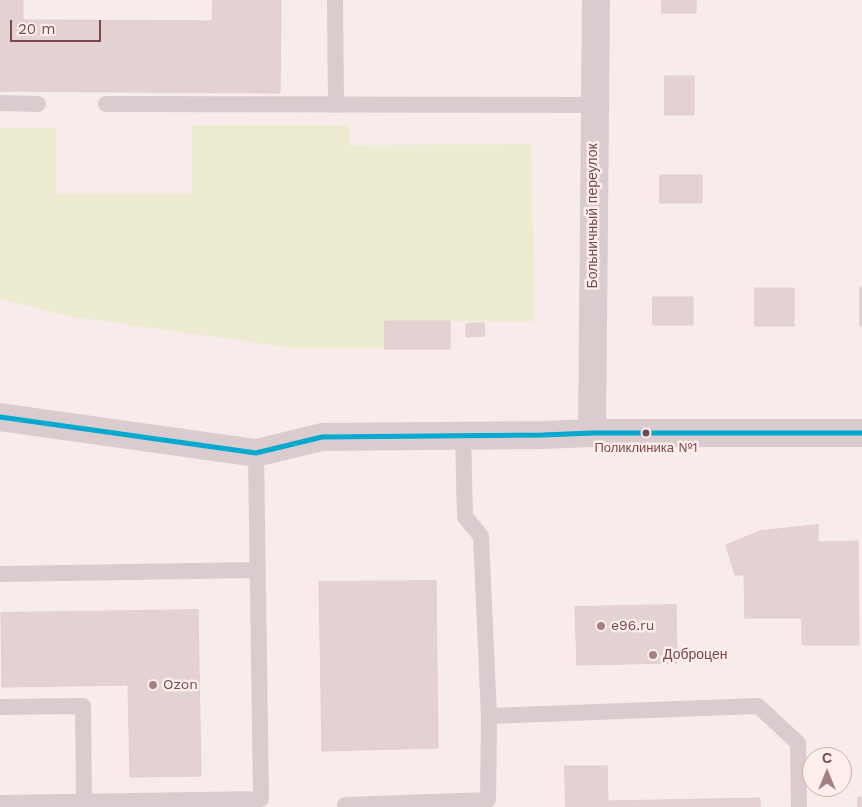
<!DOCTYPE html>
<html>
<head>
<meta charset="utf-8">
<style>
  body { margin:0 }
  #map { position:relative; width:862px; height:807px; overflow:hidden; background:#f7ecea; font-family:"Work Sans",sans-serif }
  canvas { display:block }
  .north { position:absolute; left:802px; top:747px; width:50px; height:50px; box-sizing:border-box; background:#ffeeeb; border:1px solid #c9acab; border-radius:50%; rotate:0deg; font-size:14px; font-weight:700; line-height:20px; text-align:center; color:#77484c }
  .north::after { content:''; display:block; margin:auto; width:18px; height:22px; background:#a48183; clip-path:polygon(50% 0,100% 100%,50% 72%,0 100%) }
  .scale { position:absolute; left:10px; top:20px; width:91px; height:22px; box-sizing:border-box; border:2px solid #77484c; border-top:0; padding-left:6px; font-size:15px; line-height:18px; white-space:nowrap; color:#77484c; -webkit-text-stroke:4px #ffeeeb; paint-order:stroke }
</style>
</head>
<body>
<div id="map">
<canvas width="862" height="807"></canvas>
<div class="north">С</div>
<div class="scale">20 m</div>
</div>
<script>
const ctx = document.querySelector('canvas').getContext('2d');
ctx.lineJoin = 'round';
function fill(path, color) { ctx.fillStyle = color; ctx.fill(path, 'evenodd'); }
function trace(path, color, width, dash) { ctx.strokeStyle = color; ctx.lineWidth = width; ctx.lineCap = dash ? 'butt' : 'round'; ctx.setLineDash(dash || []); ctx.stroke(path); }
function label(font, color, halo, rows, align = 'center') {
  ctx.font = font + ' "Work Sans",sans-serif'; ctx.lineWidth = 5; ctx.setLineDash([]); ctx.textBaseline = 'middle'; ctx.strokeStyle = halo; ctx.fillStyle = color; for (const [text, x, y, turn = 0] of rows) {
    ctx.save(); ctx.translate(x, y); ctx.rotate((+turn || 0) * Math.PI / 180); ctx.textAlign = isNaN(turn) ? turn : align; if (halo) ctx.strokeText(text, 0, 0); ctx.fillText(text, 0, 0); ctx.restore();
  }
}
fill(new Path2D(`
  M 192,125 L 349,125 L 349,145 L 531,144 L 535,321 L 386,321 L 385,349 L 293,348 L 74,317 L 0,299 L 0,128 L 56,128 L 56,194 L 192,194 Z`), '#edecd3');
const building = new Path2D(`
  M 0,0 L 23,0 L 23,20 L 212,21 L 213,0 L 281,0 L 280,93 L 0,91 Z
  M 662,0 L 696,0 L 696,13 L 662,13 Z
  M 665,76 L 694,76 L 694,115 L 665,115 Z
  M 660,175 L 702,175 L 702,203 L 660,203 Z
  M 860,287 L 862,287 L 862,326 L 860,326 Z
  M 755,288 L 794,288 L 794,326 L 755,326 Z
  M 653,297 L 693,297 L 693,325 L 653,325 Z
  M 385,321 L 450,321 L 450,349 L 385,349 Z
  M 484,323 L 485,336 L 466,337 L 466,324 Z
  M 818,525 L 818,542 L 858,541 L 859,645 L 802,645 L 802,618 L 745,618 L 744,575 L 735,575 L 726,545 L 760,531 Z
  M 436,581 L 438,748 L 322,751 L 319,582 Z
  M 676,605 L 677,663 L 577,665 L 575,607 Z
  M 198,610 L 201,776 L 130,777 L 128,685 L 2,687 L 1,613 Z
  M 565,766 L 607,766 L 608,801 L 760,798 L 760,807 L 566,807 Z
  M 858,797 L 862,797 L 862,807 L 858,807 Z`);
fill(building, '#e4d2d2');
trace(building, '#e0cdcc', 1);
trace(new Path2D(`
  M 335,0 L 336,105
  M 0,103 L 38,104
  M 106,104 L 594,105
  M 0,574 L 257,570
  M 0,707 L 83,706 L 84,802
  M 489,716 L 758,706 L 798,743 L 799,807
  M 0,803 L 261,799 L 256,453
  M 345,805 L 488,800 L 489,716 L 481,536 L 465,517 L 463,435`), '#daccce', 16);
trace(new Path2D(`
  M 592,433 L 596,0`), '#daccce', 28);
trace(new Path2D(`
  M 0,417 L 256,453 L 322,437 L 543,435 L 592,433 L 862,433`), '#daccce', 28);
trace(new Path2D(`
  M 0,417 L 256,453 L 322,437 L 543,435 L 592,433 L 862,433`), '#00a9ce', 5);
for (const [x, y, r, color] of [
  [646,433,4.5,"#77484c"],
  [601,626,5,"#a48183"],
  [653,655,5,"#a48183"],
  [153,685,5,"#a48183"]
]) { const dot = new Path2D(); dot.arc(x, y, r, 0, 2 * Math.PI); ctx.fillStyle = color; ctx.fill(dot); trace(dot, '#ffeeeb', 2); }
label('13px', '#77484c', '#ffeeeb', [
  ["Поликлиника №1",646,448]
]);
label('14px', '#77484c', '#ffeeeb', [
  ["Больничный переулок",593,216,-90]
]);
label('14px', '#77484c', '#ffeeeb', [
  ["e96.ru",611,626],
  ["Доброцен",663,655],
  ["Ozon",163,685]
], 'left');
</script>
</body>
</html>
